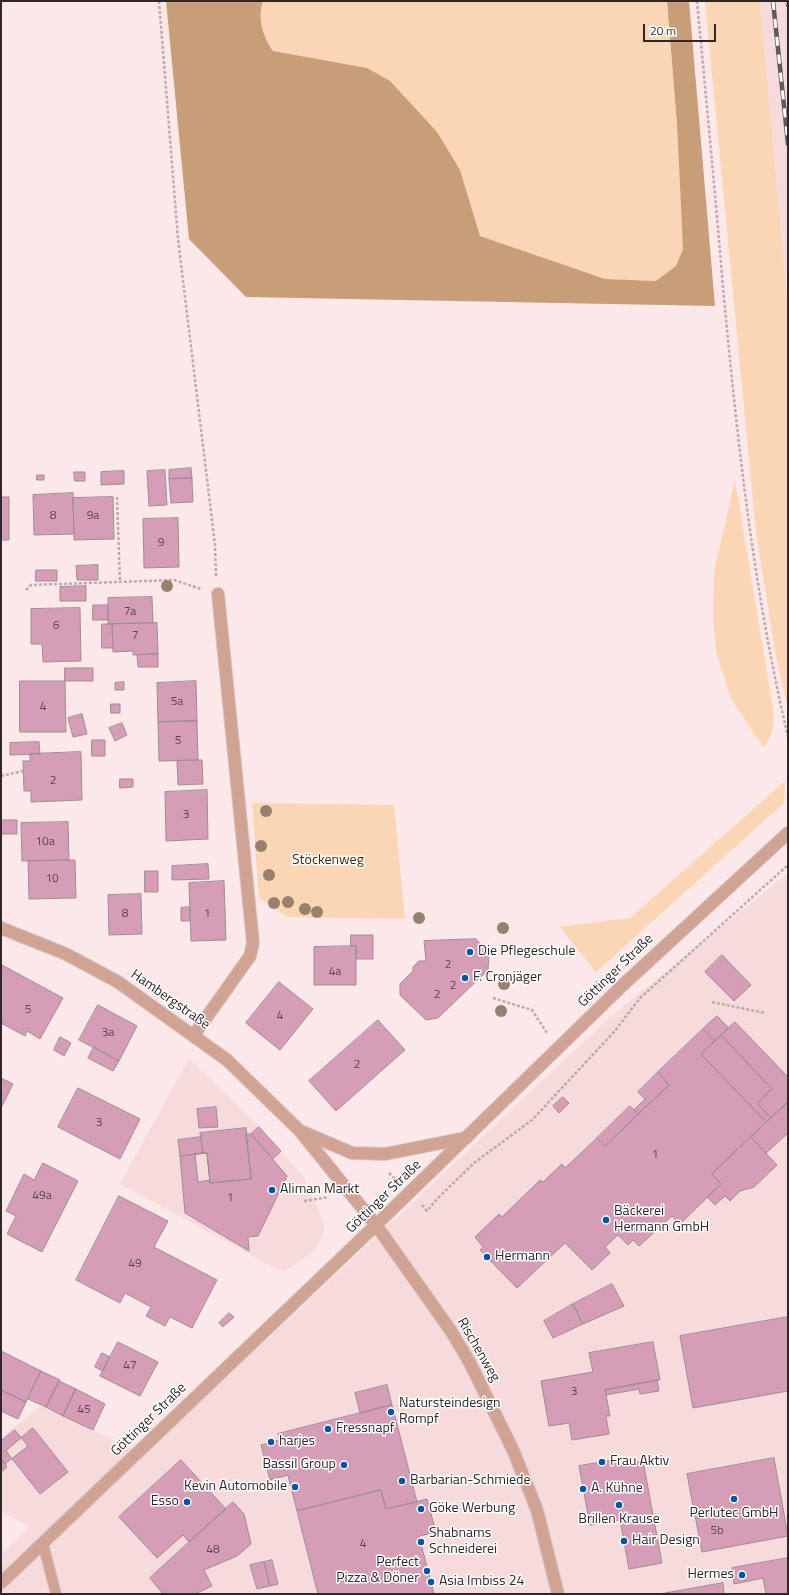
<!DOCTYPE html>
<html>
<head>
<meta charset="utf-8">
<style>
  body { margin:0 }
  #map { position:relative; width:789px; height:1595px; overflow:hidden; background:#fde8e9; font-family:"Titillium Web",sans-serif }
  canvas { display:block }
  .frame { position:absolute; inset:0; border:2px solid #302828; pointer-events:none }
  .scale { position:absolute; left:643px; top:24px; width:73px; height:18px; box-sizing:border-box; border:2px solid #302828; border-top:0; padding-left:5px; font-size:12px; line-height:14px; white-space:nowrap; color:#302828; -webkit-text-stroke:3px #fff; paint-order:stroke }
</style>
</head>
<body>
<div id="map">
<canvas width="789" height="1595"></canvas>
<div class="frame"></div>
<div class="scale">20 m</div>
</div>
<script>
const ctx = document.querySelector('canvas').getContext('2d');
ctx.lineJoin = 'round';
function fill(path, color) { ctx.fillStyle = color; ctx.fill(path, 'evenodd'); }
function trace(path, color, width, dash) { ctx.strokeStyle = color; ctx.lineWidth = width; ctx.lineCap = dash ? 'butt' : 'round'; ctx.setLineDash(dash || []); ctx.stroke(path); }
function label(font, color, halo, rows, align = 'center') {
  ctx.font = font + ' "Titillium Web",sans-serif'; ctx.lineWidth = 3; ctx.setLineDash([]); ctx.textBaseline = 'middle'; ctx.strokeStyle = halo; ctx.fillStyle = color; for (const [text, x, y, turn = 0] of rows) {
    ctx.save(); ctx.translate(x, y); ctx.rotate((+turn || 0) * Math.PI / 180); ctx.textAlign = isNaN(turn) ? turn : align; if (halo) ctx.strokeText(text, 0, 0); ctx.fillText(text, 0, 0); ctx.restore();
  }
}
fill(new Path2D(`
  M 760,1 L 788,1 L 788,306 Z
  M 788,873 L 788,1594 L 1,1594 L 1,1555 L 30,1527 L 1,1511 L 1,1438 L 42,1405 L 144,1455 L 610,1017 Z
  M 189,1058 L 259,1127 L 303,1176 L 311,1193 L 324,1224 L 324,1232 L 321,1240 L 312,1253 L 283,1272 L 120,1184 Z`), '#f7dadb');
fill(new Path2D(`
  M 263,1 L 667,1 L 677,124 L 683,249 L 676,266 L 656,281 L 605,279 L 480,236 L 460,170 L 367,68 L 273,51 C 263,37 257,18 263,1 Z
  M 705,1 L 760,1 L 788,306 L 788,708 L 776,657 L 756,533 Z
  M 735,480 L 774,715 C 773,728 773,738 763,747 L 730,697 L 716,651 L 713,617 L 714,571 Z
  M 785,781 L 784,803 L 595,973 L 592,967 L 560,927 L 630,918 Z
  M 252,803 L 394,805 L 405,919 L 287,917 L 259,898 Z`), '#fbd6b5');
fill(new Path2D(`
  M 166,1 L 263,1 C 257,18 263,37 273,51 L 367,68 L 390,81 L 437,132 L 460,170 L 480,236 L 605,279 L 656,281 L 676,266 L 683,249 L 677,124 L 667,1 L 689,1 L 715,306 L 246,297 L 189,239 Z`), '#c89e78');
const building = new Path2D(`
  M 191,468 L 192,478 L 169,479 L 169,470 Z
  M 165,470 L 167,505 L 149,506 L 147,471 Z
  M 124,471 L 124,484 L 101,485 L 101,472 Z
  M 74,472 L 85,472 L 85,481 L 75,481 Z
  M 37,475 L 44,475 L 44,480 L 37,480 Z
  M 192,478 L 193,502 L 171,503 L 169,479 Z
  M 73,493 L 74,534 L 34,535 L 33,495 Z
  M 1,497 L 9,497 L 9,540 L 1,540 Z
  M 113,497 L 114,539 L 74,540 L 73,498 Z
  M 178,518 L 179,567 L 144,568 L 143,519 Z
  M 98,565 L 98,580 L 77,580 L 76,566 Z
  M 36,570 L 57,570 L 57,581 L 36,581 Z
  M 86,586 L 86,601 L 60,601 L 60,587 Z
  M 152,597 L 153,623 L 108,624 L 108,598 Z
  M 93,605 L 108,605 L 108,620 L 93,620 Z
  M 80,608 L 81,661 L 43,662 L 42,644 L 31,644 L 31,609 Z
  M 157,623 L 158,654 L 133,655 L 133,651 L 113,652 L 112,624 Z
  M 102,624 L 112,624 L 113,648 L 102,648 Z
  M 158,654 L 158,667 L 138,667 L 137,655 Z
  M 65,668 L 93,668 L 93,681 L 65,681 Z
  M 20,681 L 65,681 L 66,732 L 20,732 Z
  M 196,681 L 197,721 L 158,722 L 157,683 Z
  M 124,682 L 124,690 L 115,690 L 115,683 Z
  M 111,704 L 120,704 L 120,713 L 111,713 Z
  M 82,714 L 87,734 L 73,737 L 68,718 Z
  M 197,721 L 198,760 L 159,761 L 158,722 Z
  M 122,723 L 127,735 L 115,741 L 109,728 Z
  M 92,740 L 105,740 L 105,756 L 92,756 Z
  M 39,742 L 40,754 L 10,755 L 10,743 Z
  M 81,752 L 82,800 L 31,802 L 31,791 L 24,791 L 23,761 L 30,761 L 30,754 Z
  M 198,760 L 202,760 L 203,784 L 178,785 L 177,761 Z
  M 120,779 L 133,779 L 133,787 L 120,788 Z
  M 207,790 L 208,839 L 166,841 L 165,792 Z
  M 1,820 L 17,820 L 17,834 L 1,834 Z
  M 68,822 L 69,860 L 22,861 L 21,823 Z
  M 69,860 L 75,860 L 76,898 L 29,899 L 28,861 Z
  M 208,864 L 209,879 L 172,880 L 172,866 Z
  M 145,871 L 158,871 L 158,892 L 145,892 Z
  M 224,881 L 226,940 L 191,941 L 189,883 Z
  M 141,894 L 142,934 L 109,935 L 108,895 Z
  M 190,907 L 190,921 L 181,921 L 181,908 Z
  M 351,935 L 373,935 L 373,959 L 356,959 L 356,946 L 351,946 Z
  M 476,939 L 489,953 L 488,970 L 438,1018 L 426,1020 L 400,995 L 400,984 L 413,971 L 413,967 L 419,961 L 426,961 L 424,941 Z
  M 356,946 L 356,985 L 314,985 L 314,947 Z
  M 722,955 L 751,985 L 734,1001 L 705,972 Z
  M 2,965 L 63,998 L 40,1039 L 27,1031 L 25,1036 L 1,1023 Z
  M 279,982 L 313,1009 L 280,1050 L 246,1023 Z
  M 98,1005 L 137,1026 L 119,1061 L 79,1040 Z
  M 717,1016 L 729,1028 L 715,1041 L 703,1029 Z
  M 378,1020 L 405,1050 L 336,1111 L 309,1081 Z
  M 735,1022 L 788,1077 L 788,1102 L 771,1118 L 757,1103 L 772,1089 L 721,1035 Z
  M 703,1029 L 715,1041 L 701,1054 L 766,1122 L 712,1174 L 721,1184 L 680,1224 L 672,1216 L 639,1246 L 633,1240 L 628,1245 L 618,1235 L 605,1247 L 610,1253 L 592,1270 L 565,1243 L 517,1288 L 480,1250 L 483,1247 L 475,1237 L 499,1214 L 502,1217 L 540,1180 L 543,1182 L 562,1164 L 565,1168 L 597,1138 L 605,1146 L 669,1085 L 658,1072 Z
  M 721,1035 L 772,1089 L 757,1103 L 771,1118 L 766,1122 L 701,1054 Z
  M 60,1037 L 71,1043 L 64,1056 L 54,1050 Z
  M 94,1047 L 119,1061 L 113,1071 L 88,1058 Z
  M 658,1072 L 669,1085 L 638,1114 L 634,1110 L 645,1099 L 638,1092 Z
  M 1,1078 L 13,1084 L 1,1108 Z
  M 78,1088 L 140,1119 L 120,1159 L 58,1127 Z
  M 563,1097 L 569,1103 L 559,1113 L 553,1106 Z
  M 788,1102 L 788,1133 L 766,1153 L 751,1137 Z
  M 630,1106 L 638,1114 L 605,1146 L 597,1138 Z
  M 216,1107 L 218,1127 L 199,1128 L 197,1109 Z
  M 259,1127 L 281,1151 L 273,1159 L 251,1134 Z
  M 246,1128 L 251,1179 L 210,1183 L 207,1153 L 203,1153 L 200,1133 Z
  M 246,1134 L 251,1134 L 287,1176 L 258,1236 L 248,1237 L 249,1251 L 185,1213 L 180,1156 L 207,1153 L 210,1183 L 251,1179 Z
  M 201,1137 L 203,1153 L 180,1156 L 178,1140 Z
  M 751,1137 L 777,1165 L 754,1187 L 740,1191 L 730,1201 L 725,1196 L 715,1205 L 707,1197 L 721,1184 L 712,1174 Z
  M 203,1153 L 207,1153 L 210,1180 L 198,1182 L 195,1154 Z
  M 43,1163 L 78,1181 L 42,1252 L 7,1234 L 16,1216 L 6,1211 L 24,1174 L 34,1180 Z
  M 119,1196 L 168,1221 L 154,1247 L 217,1280 L 192,1328 L 170,1317 L 165,1326 L 146,1316 L 151,1307 L 125,1293 L 120,1303 L 76,1280 Z
  M 612,1284 L 624,1306 L 583,1324 L 573,1304 Z
  M 573,1304 L 583,1324 L 553,1338 L 544,1321 Z
  M 229,1313 L 234,1317 L 223,1327 L 219,1323 Z
  M 788,1317 L 788,1391 L 693,1408 L 680,1336 Z
  M 118,1342 L 158,1362 L 140,1396 L 100,1376 Z
  M 653,1342 L 660,1380 L 605,1390 L 610,1416 L 606,1416 L 609,1434 L 572,1440 L 569,1423 L 549,1426 L 541,1381 L 593,1372 L 589,1353 Z
  M 1,1351 L 41,1371 L 26,1402 L 1,1390 Z
  M 102,1353 L 110,1357 L 103,1371 L 95,1367 Z
  M 41,1371 L 60,1380 L 46,1407 L 28,1399 Z
  M 657,1380 L 659,1391 L 640,1394 L 639,1389 L 606,1395 L 605,1390 Z
  M 59,1381 L 76,1389 L 63,1416 L 46,1407 Z
  M 387,1385 L 392,1405 L 360,1413 L 355,1393 Z
  M 76,1389 L 105,1404 L 93,1430 L 63,1416 Z
  M 1,1390 L 26,1402 L 18,1419 L 1,1411 Z
  M 392,1405 L 417,1502 L 386,1509 L 381,1490 L 297,1511 L 288,1475 L 270,1480 L 261,1445 L 279,1440 L 278,1434 Z
  M 33,1428 L 68,1472 L 40,1494 L 6,1451 Z
  M 15,1430 L 28,1446 L 5,1464 L 1,1459 L 1,1441 Z
  M 774,1458 L 788,1536 L 702,1552 L 687,1474 Z
  M 1,1459 L 7,1467 L 1,1472 Z
  M 181,1460 L 226,1509 L 189,1542 L 183,1535 L 157,1558 L 119,1517 Z
  M 616,1460 L 618,1466 L 643,1461 L 662,1563 L 629,1569 L 620,1520 L 590,1525 L 579,1466 Z
  M 381,1490 L 386,1509 L 427,1499 L 436,1532 L 419,1536 L 434,1594 L 318,1594 L 297,1511 Z
  M 233,1502 L 244,1514 L 251,1544 L 237,1556 L 204,1570 L 212,1586 L 195,1594 L 163,1594 L 150,1578 Z
  M 788,1558 L 788,1594 L 766,1594 L 763,1578 L 734,1584 L 732,1568 Z
  M 272,1560 L 278,1584 L 270,1586 L 264,1562 Z
  M 264,1562 L 270,1586 L 257,1589 L 250,1565 Z
  M 723,1583 L 724,1594 L 660,1594 Z`);
fill(building, '#d59eb6');
trace(building, '#9e8d94', 1);
const service = new Path2D(`
  M 43,1544 L 56,1594`);
const minor = new Path2D(`
  M 1,928 L 66,954 L 118,982 L 227,1060 L 300,1131 L 376,1225 L 451,1331 L 470,1363 L 513,1450 L 537,1510 L 558,1594
  M 194,1035 L 250,956 L 253,943 L 218,594
  M 303,1132 L 352,1153 L 385,1154 L 466,1138`);
const tertiary = new Path2D(`
  M 1,1583 L 376,1225 L 624,984 L 788,833`);
trace(service, '#d8c5c6', 12);
trace(minor, '#d8c5c6', 14);
trace(tertiary, '#d8c5c6', 14);
trace(new Path2D(`
  M 159,1 L 178,239 L 215,545 L 216,577
  M 697,1 C 706,96 715,192 723,287 C 737,438 753,588 788,737
  M 117,497 L 120,582
  M 26,590 L 31,585 L 174,580 L 201,589
  M 1,776 L 23,771
  M 493,998 L 532,1010 L 547,1033
  M 712,1002 L 765,1013
  M 389,1173 L 397,1181
  M 304,1201 L 329,1197
  M 422,1205 L 427,1211 L 437,1199 L 474,1163 L 532,1120 L 614,1032 L 640,998 L 788,865`), '#bbaaab', 2.5, [3, 2]);
trace(service, '#d1a394', 10);
trace(minor, '#d1a394', 12);
trace(tertiary, '#d1a394', 12);
const rail = new Path2D(`
  M 773,1 L 788,144
  M 788,1 L 788,5`);
trace(rail, '#645959', 4.5);
trace(rail, '#fff', 3, [9]);
ctx.fillStyle = '#987f6e';
for (const [x, y] of [
  [167,586],
  [266,811],
  [261,846],
  [269,875],
  [288,902],
  [274,903],
  [305,909],
  [317,912],
  [419,918],
  [503,928],
  [504,984],
  [501,1011]
]) { ctx.beginPath(); ctx.arc(x, y, 6, 0, 2 * Math.PI); ctx.fill(); }
for (const [x, y, r, color] of [
  [470,952,4,"#0055a2"],
  [465,978,4,"#0055a2"],
  [272,1190,4,"#0055a2"],
  [606,1220,4,"#0055a2"],
  [487,1257,4,"#0055a2"],
  [391,1412,4,"#0055a2"],
  [328,1429,4,"#0055a2"],
  [271,1442,4,"#0055a2"],
  [602,1462,4,"#0055a2"],
  [344,1465,4,"#0055a2"],
  [402,1481,4,"#0055a2"],
  [295,1487,4,"#0055a2"],
  [583,1489,4,"#0055a2"],
  [734,1499,4,"#0055a2"],
  [187,1502,4,"#0055a2"],
  [619,1505,4,"#0055a2"],
  [421,1509,4,"#0055a2"],
  [624,1541,4,"#0055a2"],
  [421,1542,4,"#0055a2"],
  [427,1571,4,"#0055a2"],
  [742,1575,4,"#0055a2"],
  [431,1582,4,"#0055a2"]
]) { const dot = new Path2D(); dot.arc(x, y, r, 0, 2 * Math.PI); ctx.fillStyle = color; ctx.fill(dot); trace(dot, '#fff', 1.5); }
label('12px', '#59464c', null, [
  ["8",53,516],
  ["9a",93,516],
  ["9",161,543],
  ["7a",130,612],
  ["6",56,626],
  ["7",135,636],
  ["5a",177,702],
  ["4",43,707],
  ["5",178,741],
  ["2",53,781],
  ["3",186,815],
  ["10a",45,842],
  ["10",52,879],
  ["8",125,914],
  ["1",207,914],
  ["2",448,965],
  ["4a",335,972],
  ["2",453,986],
  ["2",437,995],
  ["5",28,1010],
  ["4",280,1016],
  ["3a",108,1033],
  ["2",357,1065],
  ["3",99,1123],
  ["1",655,1155],
  ["49a",42,1196],
  ["1",230,1198],
  ["49",135,1264],
  ["47",130,1366],
  ["3",574,1392],
  ["45",84,1410],
  ["5b",717,1531],
  ["4",363,1544],
  ["48",213,1550]
]);
label('14px', '#462909', '#fff', [
  ["Stöckenweg",328,861]
]);
label('14px', '#302828', '#fff', [
  ["Die Pflegeschule",478,952],
  ["F. Cronjäger",473,978],
  ["Aliman Markt",280,1190],
  ["Bäckerei",614,1212],
  ["Hermann GmbH",614,1228],
  ["Hermann",495,1257],
  ["Natursteindesign",399,1404],
  ["Rompf",399,1420],
  ["Fressnapf",336,1429],
  ["harjes",279,1442],
  ["Frau Aktiv",610,1462],
  ["Bassil Group",336,1465,"right"],
  ["Barbarian-Schmiede",410,1481],
  ["Kevin Automobile",287,1487,"right"],
  ["A. Kühne",591,1489],
  ["Esso",179,1502,"right"],
  ["Göke Werbung",429,1509],
  ["Perlutec GmbH",734,1514,"center"],
  ["Brillen Krause",619,1520,"center"],
  ["Shabnams",429,1534],
  ["Schneiderei",429,1550],
  ["Hair Design",632,1541],
  ["Perfect",419,1563,"right"],
  ["Pizza & Döner",419,1579,"right"],
  ["Hermes",734,1575,"right"],
  ["Asia Imbiss 24",439,1582]
], 'left');
label('14px', '#302828', '#fff', [
  ["Göttinger Straße",616,971,-44],
  ["Hambergstraße",170,1000,35],
  ["Göttinger Straße",384,1197,-44],
  ["Rischenweg",478,1350,60],
  ["Göttinger Straße",149,1420,-44]
]);
</script>
</body>
</html>
